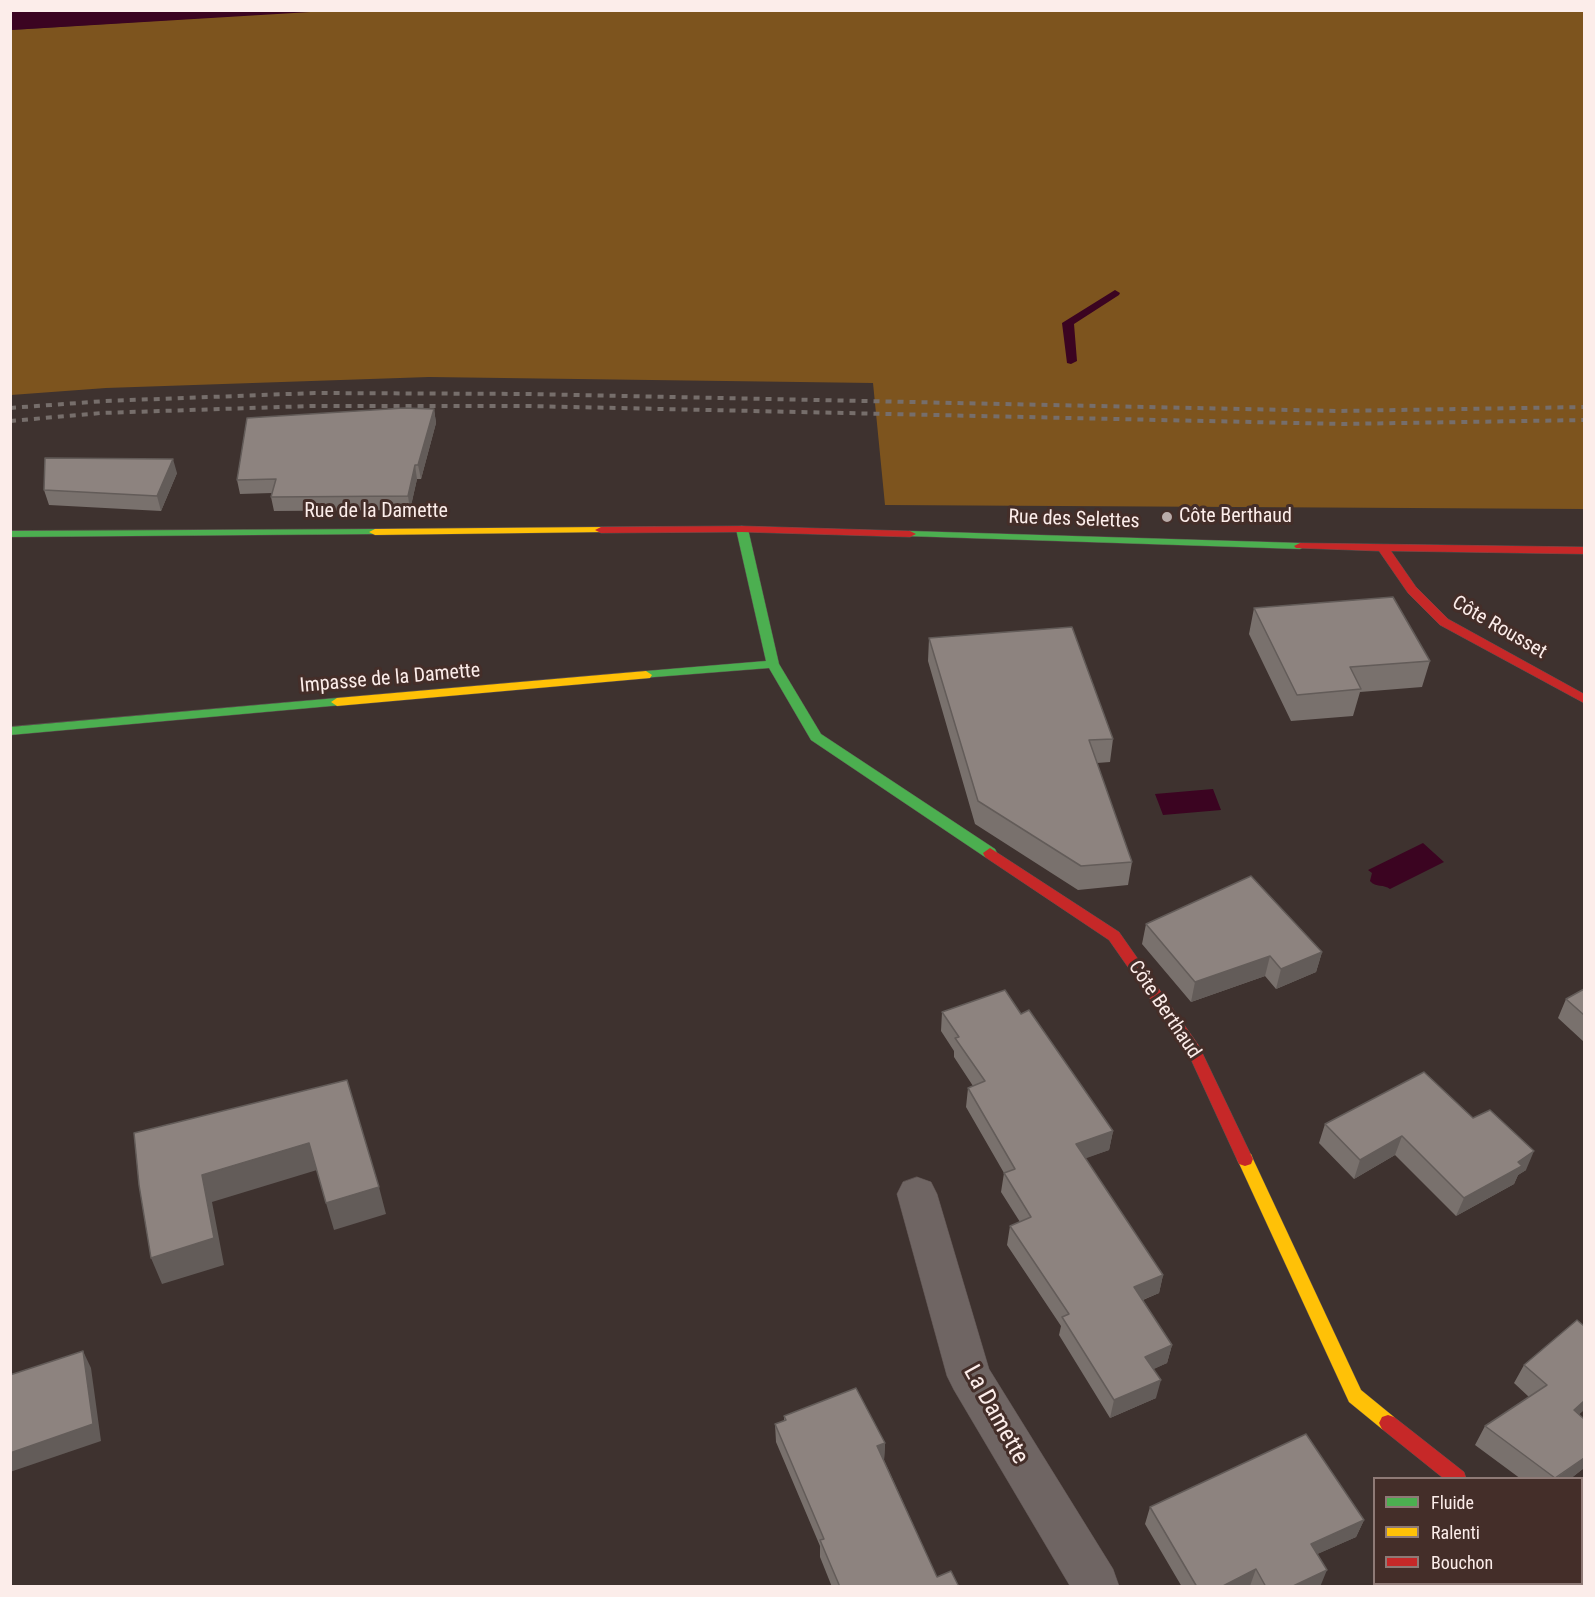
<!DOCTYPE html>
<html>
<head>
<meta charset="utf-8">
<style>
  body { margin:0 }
  #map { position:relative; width:1595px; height:1597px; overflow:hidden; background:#3e322f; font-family:"Roboto Condensed",sans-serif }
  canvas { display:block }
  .frame { position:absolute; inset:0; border:12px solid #fcedea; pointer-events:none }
  .legend { position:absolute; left:1373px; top:1477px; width:210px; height:108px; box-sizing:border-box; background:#442e29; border:2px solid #8e7a76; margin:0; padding:8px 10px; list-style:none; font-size:18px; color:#fcedea }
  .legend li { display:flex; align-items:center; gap:12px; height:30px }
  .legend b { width:30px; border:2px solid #8e7a76 }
</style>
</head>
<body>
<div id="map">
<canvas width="1595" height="1597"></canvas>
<div class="frame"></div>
<ul class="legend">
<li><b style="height:8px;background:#4caf50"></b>Fluide</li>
<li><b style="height:8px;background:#ffc107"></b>Ralenti</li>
<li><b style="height:8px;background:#c62828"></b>Bouchon</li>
</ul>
</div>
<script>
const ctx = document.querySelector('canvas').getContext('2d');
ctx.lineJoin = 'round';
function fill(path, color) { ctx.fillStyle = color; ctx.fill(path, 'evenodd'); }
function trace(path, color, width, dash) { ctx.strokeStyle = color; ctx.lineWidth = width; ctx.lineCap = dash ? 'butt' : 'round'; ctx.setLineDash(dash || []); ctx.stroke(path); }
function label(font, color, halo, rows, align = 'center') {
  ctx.font = font + ' "Roboto Condensed",sans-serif'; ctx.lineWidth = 6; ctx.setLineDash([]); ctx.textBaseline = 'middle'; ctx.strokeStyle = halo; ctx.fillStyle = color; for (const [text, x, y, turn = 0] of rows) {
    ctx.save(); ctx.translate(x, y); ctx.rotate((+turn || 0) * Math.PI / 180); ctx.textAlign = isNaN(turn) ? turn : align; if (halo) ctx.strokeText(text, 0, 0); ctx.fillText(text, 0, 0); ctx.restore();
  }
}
fill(new Path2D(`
  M 327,10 L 1584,11 L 1584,509 L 885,505 L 873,383 L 429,377 L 106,388 L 11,395 L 11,30 Z`), '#7d541e');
fill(new Path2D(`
  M 11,10 L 327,10 L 327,11 L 11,30 Z
  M 1213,789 L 1221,810 L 1163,815 L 1155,794 Z
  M 1423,843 L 1444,862 L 1390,889 C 1384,884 1376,888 1370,881 L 1372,873 L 1368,870 Z`), '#3b0421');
fill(new Path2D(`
  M 1115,290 L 1120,293 L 1119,295 L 1074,324 L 1077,361 L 1071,364 L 1067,363 L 1062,323 Z`), '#3b0421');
const street = new Path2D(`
  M 917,1177 L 931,1182 L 937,1194 L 989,1369 L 1113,1569 L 1119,1586 L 1070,1586 L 954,1390 L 947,1376 L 897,1194 L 903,1182 Z
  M 1582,1551 L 1584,1552 L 1584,1586 L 1564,1586 L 1563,1584 L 1582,1584 Z
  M 1512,1584 L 1561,1584 L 1559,1586 L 1512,1586 Z`);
const fast = new Path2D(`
  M 742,526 L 748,529 L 779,664 L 821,734 L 995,849 L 997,853 L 995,857 L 985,857 L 811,740 L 769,668 L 642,678 L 640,675 L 646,671 L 766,661 L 736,529 Z
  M 375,529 L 379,530 L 381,532 L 379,534 L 10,537 L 10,531 Z
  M 910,531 L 1300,543 L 1306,546 L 1300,549 L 906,536 L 904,534 Z
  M 337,698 L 342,699 L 343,702 L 342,705 L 10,735 L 10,727 Z`);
const slow = new Path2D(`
  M 601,527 L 605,528 L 607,530 L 605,532 L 375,535 L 369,532 L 375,529 Z
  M 646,671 L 652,675 L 650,678 L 337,706 L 331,702 L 337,698 Z
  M 1245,1152 L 1251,1154 L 1253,1159 L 1361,1390 L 1394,1417 L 1397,1423 L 1394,1429 L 1388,1431 L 1382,1429 L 1349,1402 L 1237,1159 L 1239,1154 Z`);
const jam = new Path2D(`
  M 742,526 L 910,531 L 916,534 L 910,537 L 742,532 L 601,533 L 595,530 L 601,527 Z
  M 1300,543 L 1584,547 L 1584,554 L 1391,551 L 1416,587 L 1448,619 L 1584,694 L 1584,703 L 1440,625 L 1408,593 L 1379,551 L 1296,548 L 1294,546 Z
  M 990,848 L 1119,932 L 1199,1046 L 1253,1159 L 1251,1164 L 1245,1166 L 1239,1164 L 1188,1053 L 1109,940 L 985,857 L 983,853 Z
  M 1388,1415 L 1394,1417 L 1464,1472 L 1466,1478 L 1443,1478 L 1382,1429 L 1379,1423 L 1382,1417 Z`);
trace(street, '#5c514f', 1);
trace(fast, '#5c514f', 1);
trace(slow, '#5c514f', 1);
trace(jam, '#5c514f', 1);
fill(street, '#6f6563');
fill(fast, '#4caf50');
fill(slow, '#ffc107');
fill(jam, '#c62828');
trace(new Path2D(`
  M 10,408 L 105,401 L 315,393 L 530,394 L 1337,411 L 1584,407
  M 10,421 L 101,413 L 311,406 L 527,406 L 1342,424 L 1584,420`), '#766e6b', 4, [6, 6]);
fill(new Path2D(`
  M 434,409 L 436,423 L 421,479 L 417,479 L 410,510 L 274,511 L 271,497 L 272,493 L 240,494 L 237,480 Z
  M 177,473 L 161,511 L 49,505 L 44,490 Z
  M 1254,608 L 1430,661 L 1422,687 L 1360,692 L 1353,716 L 1291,721 L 1249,634 Z
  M 929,638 L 1113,739 L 1110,762 L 1097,763 L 1132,862 L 1128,885 L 1078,890 L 975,824 L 928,661 Z
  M 1146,924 L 1322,952 L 1316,972 L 1276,989 L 1265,976 L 1191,1002 L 1142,944 Z
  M 1584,989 L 1584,1042 L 1558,1018 L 1566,999 Z
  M 942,1012 L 1021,1014 L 1113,1131 L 1109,1150 L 1085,1158 L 1163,1275 L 1159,1293 L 1143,1300 L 1172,1345 L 1167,1363 L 1153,1369 L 1156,1398 L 1110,1418 L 1059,1335 L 1061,1326 L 1007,1245 L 1010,1226 L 1020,1222 L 1001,1192 L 1004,1173 L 966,1107 L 968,1088 L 973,1086 L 954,1057 L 954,1051 L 941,1031 Z
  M 1424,1072 L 1526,1170 L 1518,1175 L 1514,1184 L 1456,1216 L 1395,1155 L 1354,1179 L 1319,1143 L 1325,1124 Z
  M 1584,1326 L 1584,1410 L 1579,1414 L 1584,1468 L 1570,1479 L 1521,1479 L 1475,1445 L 1485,1426 L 1529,1397 L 1514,1383 L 1524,1365 Z
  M 784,1416 L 885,1443 L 884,1460 L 937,1577 L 959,1587 L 832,1587 L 820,1557 L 820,1546 L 776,1442 L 775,1424 L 784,1421 Z
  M 1150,1507 L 1364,1520 L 1356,1537 L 1317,1554 L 1320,1586 L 1182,1587 L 1145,1524 Z`), '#79716d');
fill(new Path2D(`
  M 434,409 L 436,423 L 421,479 L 418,465 Z
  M 173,459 L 177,473 L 161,511 L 157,496 Z
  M 415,465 L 417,479 L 410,510 L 408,496 Z
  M 1322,952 L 1316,972 L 1276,989 L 1281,969 Z
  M 1270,956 L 1265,976 L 1191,1002 L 1195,982 Z
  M 1113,1131 L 1109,1150 L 1073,1163 L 1076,1144 Z
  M 1402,1136 L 1395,1155 L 1354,1179 L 1360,1160 Z
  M 309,1143 L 317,1170 L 212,1202 L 224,1265 L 162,1284 L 151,1258 L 202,1175 Z
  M 1534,1151 L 1526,1170 L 1518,1175 L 1514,1184 L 1456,1216 L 1464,1198 Z
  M 379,1187 L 386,1214 L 334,1230 L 326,1203 Z
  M 1163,1275 L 1159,1293 L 1130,1305 L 1134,1287 Z
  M 1172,1345 L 1167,1363 L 1141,1375 L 1145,1357 Z
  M 83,1351 L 91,1368 L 101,1441 L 10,1472 L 10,1453 Z
  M 1161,1380 L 1156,1398 L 1110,1418 L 1114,1400 Z
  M 1584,1401 L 1584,1410 L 1564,1428 L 1574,1410 Z
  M 885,1443 L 884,1461 L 877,1446 Z
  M 1584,1458 L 1584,1468 L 1570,1479 L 1555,1479 Z
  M 1364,1520 L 1356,1537 L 1304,1560 L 1311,1544 Z
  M 1256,1569 L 1250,1586 L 1248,1587 L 1221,1587 Z
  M 1327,1570 L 1320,1587 L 1291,1587 Z`), '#635c59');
const building = new Path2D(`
  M 404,408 L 434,409 L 418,465 L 415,465 L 408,496 L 271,497 L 276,479 L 237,480 L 247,418 Z
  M 45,458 L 173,459 L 157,496 L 44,490 Z
  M 1393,597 L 1430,661 L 1350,667 L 1361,689 L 1297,695 L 1254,608 Z
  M 1072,627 L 1113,739 L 1089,740 L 1132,862 L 1081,866 L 978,801 L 929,638 Z
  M 1251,876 L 1322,952 L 1281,969 L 1270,956 L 1195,982 L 1146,924 Z
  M 1584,989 L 1584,1015 L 1566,999 Z
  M 1005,990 L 1021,1014 L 1029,1010 L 1113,1131 L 1076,1144 L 1163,1275 L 1134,1287 L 1172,1345 L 1145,1357 L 1161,1380 L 1114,1400 L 1062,1317 L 1069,1314 L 1010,1226 L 1031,1217 L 1004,1173 L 1015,1169 L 968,1088 L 985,1081 L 955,1038 L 959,1037 L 942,1012 Z
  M 1424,1072 L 1473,1118 L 1490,1110 L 1534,1151 L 1518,1162 L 1522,1166 L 1464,1198 L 1402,1136 L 1360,1160 L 1325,1124 Z
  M 347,1080 L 379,1187 L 326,1203 L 309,1143 L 202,1175 L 214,1238 L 151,1258 L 139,1185 L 134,1133 Z
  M 1577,1320 L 1584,1326 L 1584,1401 L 1574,1410 L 1584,1419 L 1584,1458 L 1555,1478 L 1485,1426 L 1547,1385 L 1524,1365 Z
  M 83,1351 L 93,1424 L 10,1453 L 10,1375 Z
  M 856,1388 L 885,1443 L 877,1446 L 937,1577 L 951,1571 L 959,1587 L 840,1587 L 820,1540 L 824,1539 L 775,1424 L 786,1420 L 784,1416 Z
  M 1306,1434 L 1364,1520 L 1311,1544 L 1327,1570 L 1291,1587 L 1266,1587 L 1256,1569 L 1221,1587 L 1197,1587 L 1150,1507 Z`);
fill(building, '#8d837f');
trace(building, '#635c59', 1.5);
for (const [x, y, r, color] of [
  [1167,517,6,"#baaca9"]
]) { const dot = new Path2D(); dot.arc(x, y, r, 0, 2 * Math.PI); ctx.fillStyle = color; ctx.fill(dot); trace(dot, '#442e29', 2); }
label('20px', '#fcedea', '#442e29', [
  ["Rue de la Damette",376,512],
  ["Rue des Selettes",1074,520,2],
  ["Côte Rousset",1499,628,30],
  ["Impasse de la Damette",390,679,-5],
  ["Côte Berthaud",1164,1010,56]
]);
label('20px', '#fcedea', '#442e29', [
  ["Côte Berthaud",1179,517]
], 'left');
label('24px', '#fcedea', '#442e29', [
  ["La Damette",995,1415,61]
]);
</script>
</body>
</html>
